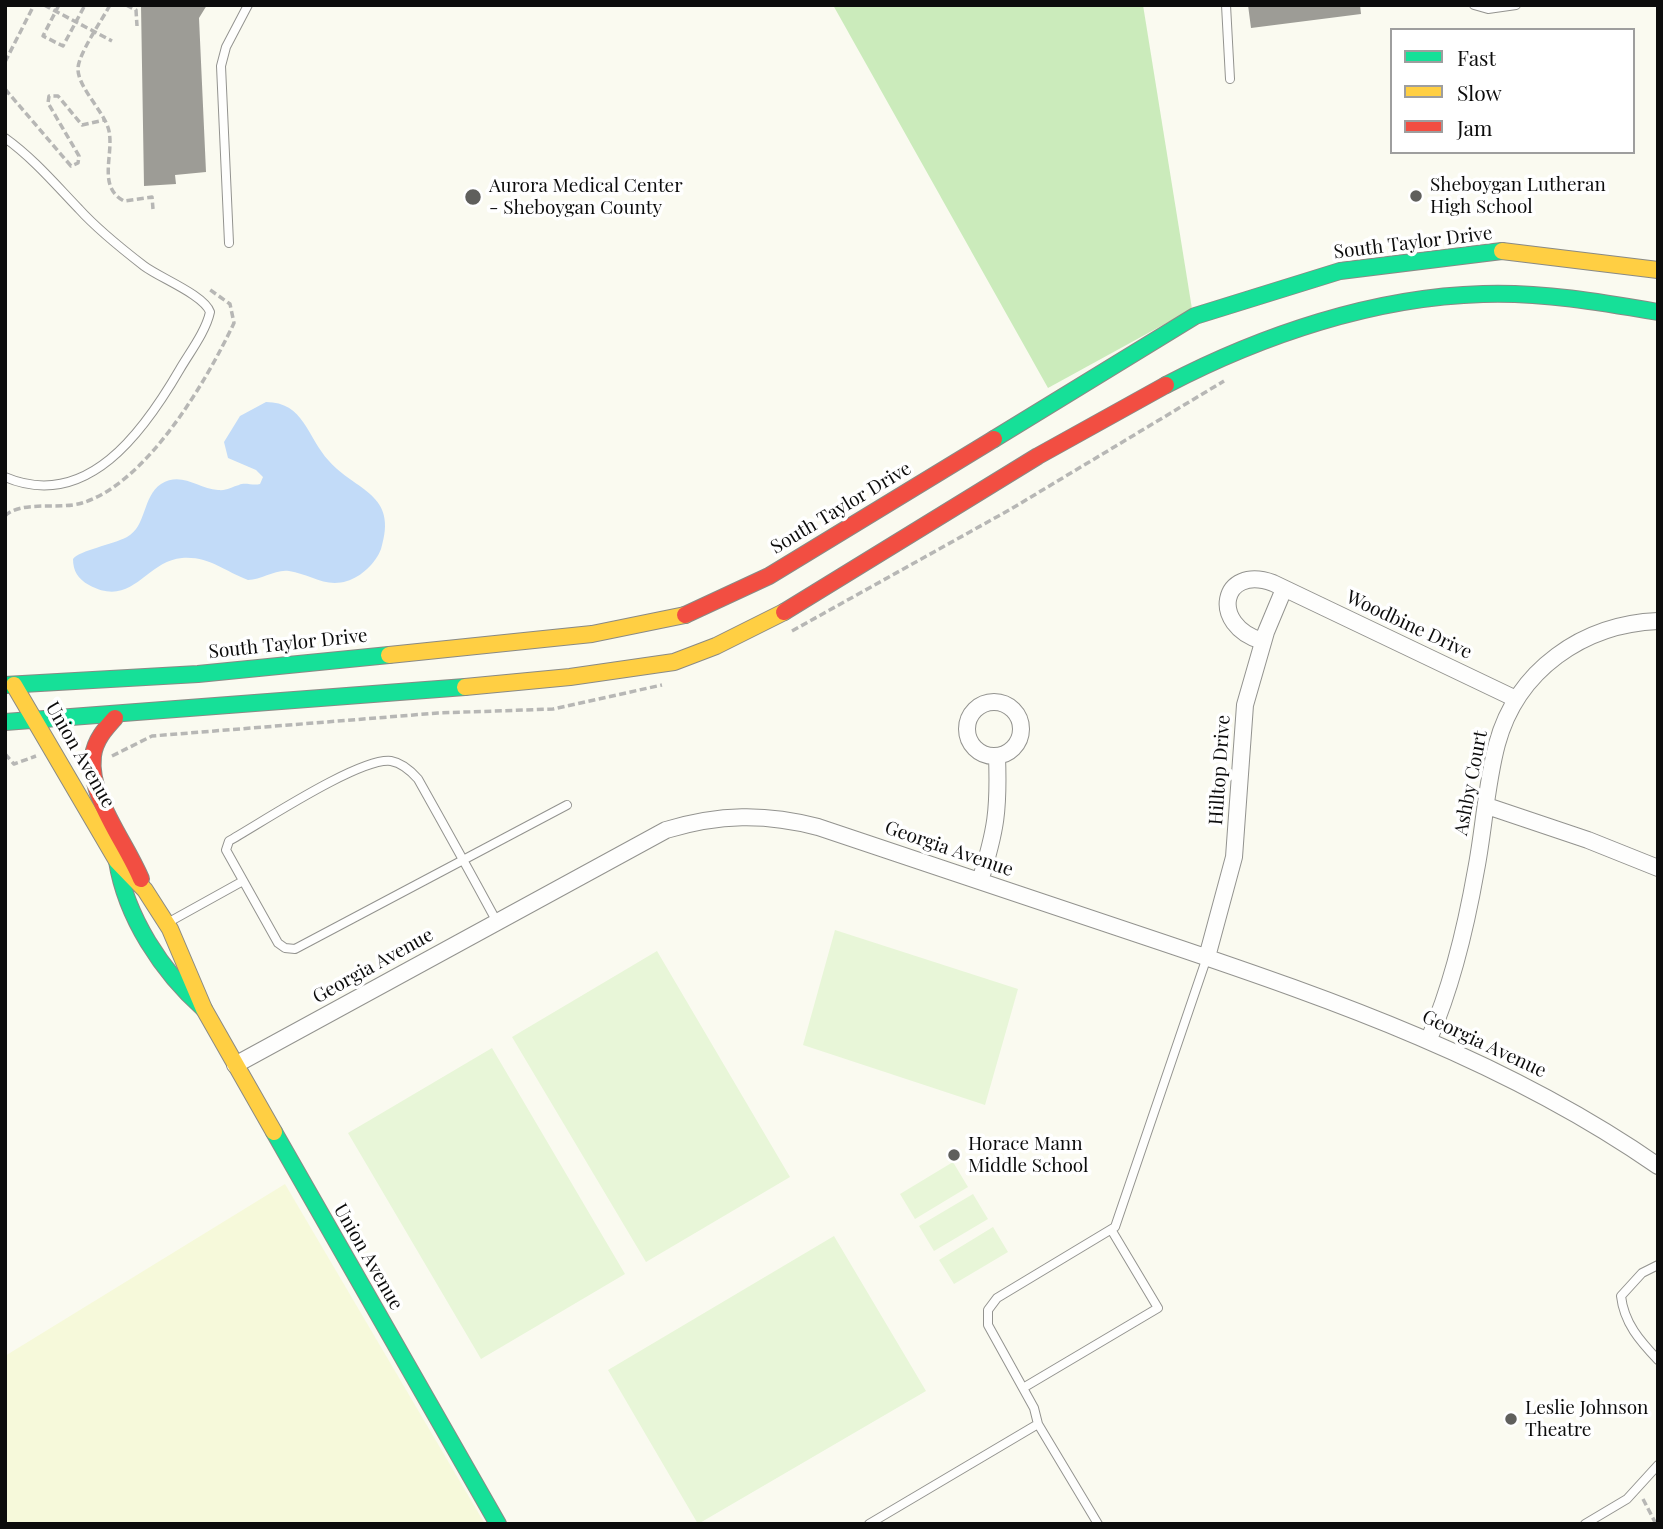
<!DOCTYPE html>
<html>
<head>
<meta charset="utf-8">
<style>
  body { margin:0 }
  #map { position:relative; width:1663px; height:1529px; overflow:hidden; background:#fafaf0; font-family:"Playfair Display",serif }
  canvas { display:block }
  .frame { position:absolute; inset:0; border:7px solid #0c0c0c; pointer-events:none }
  .legend { position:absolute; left:1390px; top:28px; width:245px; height:126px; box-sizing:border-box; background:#fff; border:2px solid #9e9e9e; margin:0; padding:9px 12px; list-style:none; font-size:21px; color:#0c0c0c }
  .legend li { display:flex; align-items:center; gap:14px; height:35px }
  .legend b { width:35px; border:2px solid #9e9e9e }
</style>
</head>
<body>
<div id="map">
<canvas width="1663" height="1529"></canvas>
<div class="frame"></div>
<ul class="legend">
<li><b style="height:9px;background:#16e098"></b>Fast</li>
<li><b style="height:9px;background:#ffcf43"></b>Slow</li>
<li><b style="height:9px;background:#f24e42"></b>Jam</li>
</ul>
</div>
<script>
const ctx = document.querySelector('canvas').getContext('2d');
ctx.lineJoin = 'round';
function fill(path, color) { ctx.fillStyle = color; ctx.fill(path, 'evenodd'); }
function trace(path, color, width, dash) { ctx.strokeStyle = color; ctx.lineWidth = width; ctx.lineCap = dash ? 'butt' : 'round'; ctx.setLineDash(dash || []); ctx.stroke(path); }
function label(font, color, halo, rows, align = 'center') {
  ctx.font = font + ' "Playfair Display",serif'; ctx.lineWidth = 7; ctx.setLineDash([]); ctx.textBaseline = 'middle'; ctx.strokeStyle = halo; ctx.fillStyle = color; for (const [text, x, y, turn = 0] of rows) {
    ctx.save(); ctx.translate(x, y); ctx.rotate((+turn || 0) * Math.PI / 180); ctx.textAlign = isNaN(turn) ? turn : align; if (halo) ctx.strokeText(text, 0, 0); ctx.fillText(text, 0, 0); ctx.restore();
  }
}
fill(new Path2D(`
  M 285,1184 L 485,1524 L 5,1524 L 5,1356 Z`), '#f6f9da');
fill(new Path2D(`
  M 833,5 L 1143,5 L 1192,309 L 1048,388 Z`), '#cbebbb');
fill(new Path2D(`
  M 835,930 L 1018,989 L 985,1105 L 803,1045 Z
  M 657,951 L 790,1177 L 646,1262 L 512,1037 Z
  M 492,1048 L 625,1274 L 481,1359 L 348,1133 Z
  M 953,1162 L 968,1187 L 915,1219 L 900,1194 Z
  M 973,1194 L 988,1219 L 934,1251 L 919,1226 Z
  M 993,1227 L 1008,1252 L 954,1284 L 939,1260 Z
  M 834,1236 L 926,1391 L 698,1524 L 608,1370 Z`), '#e8f6d8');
fill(new Path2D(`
  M 266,402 C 304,402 307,437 329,461 C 355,491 399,493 381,549 C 376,563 361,577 347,581 C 325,588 310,574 289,571 C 275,569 262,580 248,580 C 224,571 209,556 182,558 C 145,561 133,609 89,585 C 78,579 73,571 73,559 C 80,550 112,545 127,537 C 147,526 142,497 161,484 C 182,471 198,489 218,490 C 227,491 231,487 239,485 C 245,482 253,486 260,484 L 263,477 L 256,470 L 228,458 L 224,442 L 240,416 Z`), '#c2dbf8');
fill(new Path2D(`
  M 141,5 L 207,5 L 199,18 L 206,172 L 175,175 L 176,184 L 144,186 Z
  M 1248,5 L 1360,5 L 1361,14 L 1251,28 Z`), '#9d9c96');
const lane = new Path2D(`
  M 1226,5 L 1230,79
  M 1474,5 L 1488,9 L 1516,5
  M 5,138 C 33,158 55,184 79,209 C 98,230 122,249 144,266 C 160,278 204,295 210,312 C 206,331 190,352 180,369 C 144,431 87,512 5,477
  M 229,243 L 221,66 L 226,47 L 248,5
  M 169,922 L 243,881
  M 497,922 C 471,874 445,827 418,779 C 411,771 402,763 391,761 C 360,757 261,823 229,841 L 226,850 L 278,943 L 285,948 L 295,949 L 567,805
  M 1658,1265 L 1642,1273 L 1621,1296 C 1624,1323 1640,1341 1658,1360
  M 1023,1388 L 1158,1308 L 1112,1231
  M 869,1524 L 1038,1424
  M 1098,1524 L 1038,1424 L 1034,1408 L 988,1325 L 988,1310 L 997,1298 L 1115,1227 L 1207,957
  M 1585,1524 L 1627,1499 L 1658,1465`);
const street = new Path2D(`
  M 1262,641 C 1209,625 1221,564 1273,583 L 1516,699
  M967 729a27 27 0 1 1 54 0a27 27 0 1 1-54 0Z
  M 1487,806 L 1588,840 L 1658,868
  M 980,881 C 996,830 999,810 997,756
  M 1207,957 L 1234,857 L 1245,705 L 1266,632 L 1284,589
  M 1429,1039 C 1452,986 1466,927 1476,870 C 1484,829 1486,785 1497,744 C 1517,670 1583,624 1658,621
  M 235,1065 L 666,830 C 719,814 765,813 818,827 C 933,865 1048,904 1164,943 C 1336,1001 1507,1061 1658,1166`);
const fast = new Path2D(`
  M 1166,385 C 1262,335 1374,297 1483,294 C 1542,292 1600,302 1658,312
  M 994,439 L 1195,316 L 1340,271 L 1502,251
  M 5,685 L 198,674 L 389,655
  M 5,722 L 465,687
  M 117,861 C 126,917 162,972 204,1009
  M 274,1132 L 498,1524`);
const slow = new Path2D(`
  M 1502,251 L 1658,270
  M 389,655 L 592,634 L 685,615
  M 14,685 L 117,861 L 145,890 L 170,929 L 204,1009 L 274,1132
  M 465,687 L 570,677 L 674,662 L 716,646 L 784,612`);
const jam = new Path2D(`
  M 784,612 L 1038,456 L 1166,385
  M 685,615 L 769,576 L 994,439
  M 115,718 C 105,729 95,740 93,756 C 88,797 126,842 141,879`);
trace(lane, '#93938f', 10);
trace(street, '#93938f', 18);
trace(fast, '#8a8a85', 18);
trace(slow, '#8a8a85', 18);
trace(jam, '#8a8a85', 18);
trace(new Path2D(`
  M 44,5 L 112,41
  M 59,5 L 43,36 L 63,46 L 85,5
  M 110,5 C 102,20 79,53 78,68 C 77,87 105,112 109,131 C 114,155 97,187 124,201 L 152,197 L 153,209
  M 126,5 L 136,10 L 137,26
  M 5,62 L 34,5
  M 5,89 L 71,166 L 78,163 L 79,156 L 48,103 L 49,96 L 58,96 L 82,125 L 104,120
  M 5,516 C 21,500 59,510 82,503 C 147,483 206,382 234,323 L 230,304 L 209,289
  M 792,631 L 1011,509 L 1224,381
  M 5,754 L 14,764 L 36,756
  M 112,756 L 152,736 L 438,713 L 553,709 L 662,685
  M 1643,1499 L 1656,1524`), '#b7b7b5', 3.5, [7, 3.5]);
trace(lane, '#fefefd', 8);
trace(street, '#fefefd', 16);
trace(fast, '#16e098', 16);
trace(slow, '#ffcf43', 16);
trace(jam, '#f24e42', 16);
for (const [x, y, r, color] of [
  [1416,196,7,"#5f5f5c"],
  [473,197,9,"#5f5f5c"],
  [954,1155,7,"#5f5f5c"],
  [1511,1419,7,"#5f5f5c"]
]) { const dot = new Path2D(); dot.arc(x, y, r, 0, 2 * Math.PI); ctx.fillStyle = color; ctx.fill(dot); trace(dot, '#fff', 2.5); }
label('19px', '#0c0c0c', '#fff', [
  ["Sheboygan Lutheran",1430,185],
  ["High School",1430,207],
  ["Aurora Medical Center",489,186],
  ["- Sheboygan County",489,208],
  ["Horace Mann",968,1144],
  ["Middle School",968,1166],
  ["Leslie Johnson",1525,1408],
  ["Theatre",1525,1430]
], 'left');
label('19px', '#0c0c0c', '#fff', [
  ["South Taylor Drive",1413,243,-7],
  ["South Taylor Drive",841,508,-31],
  ["Woodbine Drive",1409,625,25],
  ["South Taylor Drive",288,644,-6],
  ["Union Avenue",80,755,60],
  ["Hilltop Drive",1220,770,-86],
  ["Ashby Court",1471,783,-79],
  ["Georgia Avenue",949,849,19],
  ["Georgia Avenue",373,966,-29],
  ["Georgia Avenue",1484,1044,25],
  ["Union Avenue",368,1257,60]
]);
</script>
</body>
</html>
